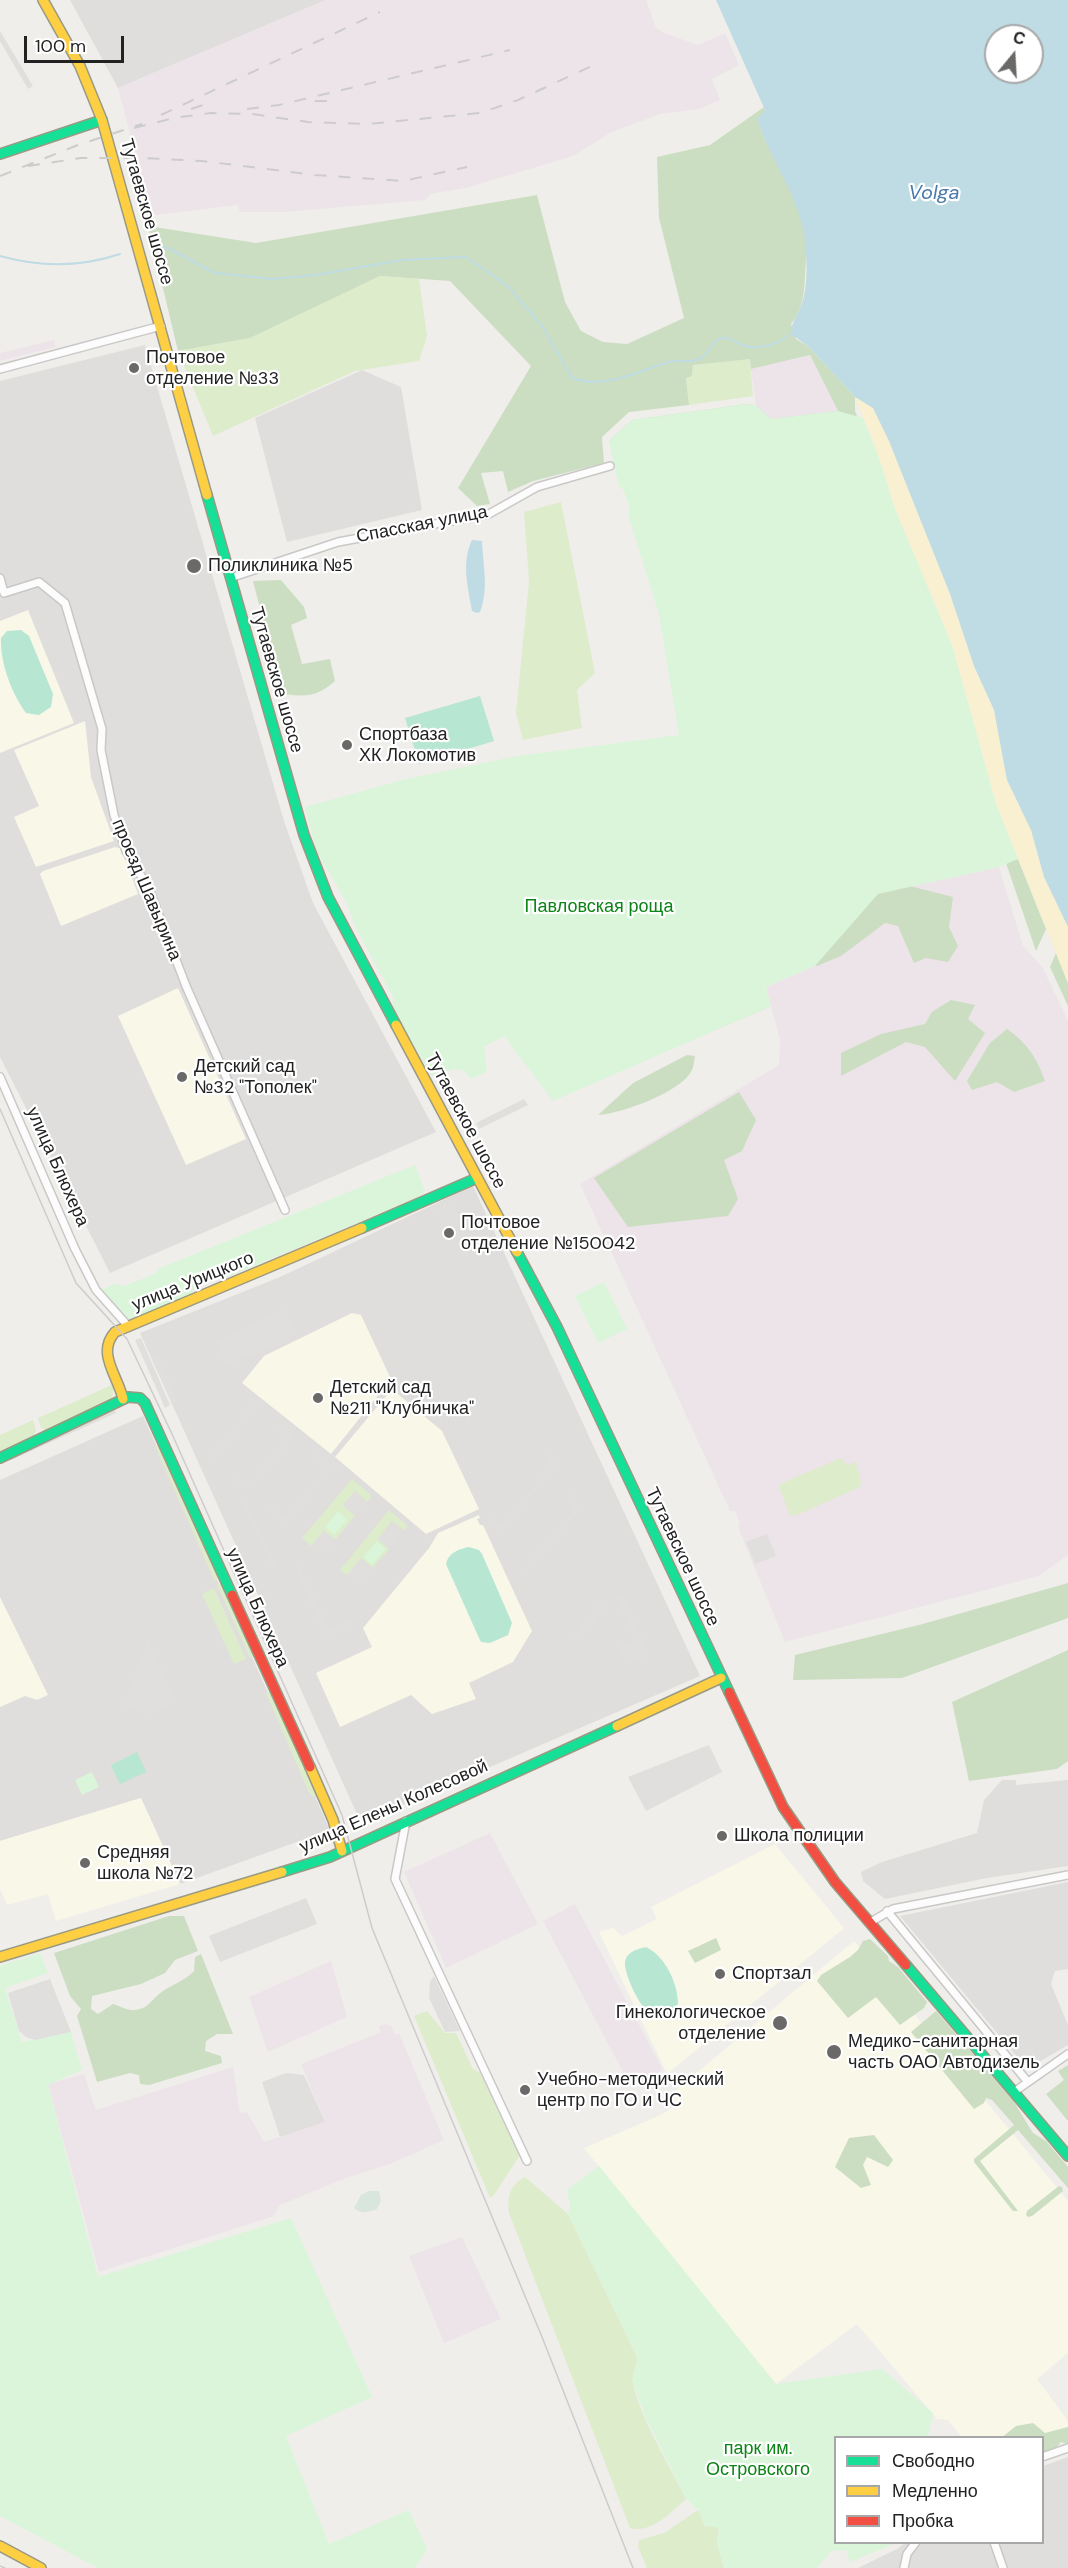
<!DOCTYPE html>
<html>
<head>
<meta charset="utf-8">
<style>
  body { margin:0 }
  #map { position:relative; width:1068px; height:2568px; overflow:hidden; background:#f0eeeb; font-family:"DM Sans",sans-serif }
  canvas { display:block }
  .legend { position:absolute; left:834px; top:2436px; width:210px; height:108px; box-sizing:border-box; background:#fff; border:2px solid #a7a7a7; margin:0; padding:8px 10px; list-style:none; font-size:18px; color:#222 }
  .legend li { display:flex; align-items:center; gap:12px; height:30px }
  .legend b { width:30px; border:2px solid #a7a7a7 }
  .north { position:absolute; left:984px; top:24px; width:60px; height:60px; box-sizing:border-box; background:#fff; border:2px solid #a7a7a7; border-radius:50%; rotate:18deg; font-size:16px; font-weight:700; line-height:24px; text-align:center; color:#222 }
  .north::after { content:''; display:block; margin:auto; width:21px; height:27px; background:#6a6968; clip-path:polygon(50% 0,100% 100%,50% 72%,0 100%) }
  .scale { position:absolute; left:24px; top:36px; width:100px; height:27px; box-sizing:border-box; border:3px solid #222; border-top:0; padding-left:8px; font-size:18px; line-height:21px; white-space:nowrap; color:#222; -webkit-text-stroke:4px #fff; paint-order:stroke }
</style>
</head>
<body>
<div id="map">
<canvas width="1068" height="2568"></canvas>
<ul class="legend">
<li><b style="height:8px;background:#16e098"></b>Свободно</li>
<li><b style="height:8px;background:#ffcf43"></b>Медленно</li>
<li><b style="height:8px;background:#f24e42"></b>Пробка</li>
</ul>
<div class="north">С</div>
<div class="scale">100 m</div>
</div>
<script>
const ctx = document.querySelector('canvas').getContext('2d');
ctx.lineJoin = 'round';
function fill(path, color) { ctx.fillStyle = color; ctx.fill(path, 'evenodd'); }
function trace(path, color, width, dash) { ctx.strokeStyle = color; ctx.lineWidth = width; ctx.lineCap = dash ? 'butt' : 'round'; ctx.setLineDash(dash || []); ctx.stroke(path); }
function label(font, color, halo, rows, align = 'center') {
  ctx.font = font + ' "DM Sans",sans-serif'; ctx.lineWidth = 4.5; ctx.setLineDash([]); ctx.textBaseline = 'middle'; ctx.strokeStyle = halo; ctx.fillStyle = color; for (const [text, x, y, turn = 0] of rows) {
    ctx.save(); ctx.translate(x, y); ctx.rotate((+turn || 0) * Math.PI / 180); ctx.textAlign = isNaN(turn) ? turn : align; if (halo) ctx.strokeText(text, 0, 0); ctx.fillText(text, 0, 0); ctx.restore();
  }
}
fill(new Path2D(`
  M 70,0 L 326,0 L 118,88 Z
  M 145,345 L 284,821 L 313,903 L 436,1132 L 110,1273 L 0,1057 L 0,381 Z
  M 362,370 L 401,387 L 422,510 L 287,542 L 255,418 Z
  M 473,1186 L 700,1676 L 361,1823 L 140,1333 L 280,1277 Z
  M 143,1416 L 330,1830 L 180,1884 L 141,1798 L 0,1841 L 0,1480 Z
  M 1002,1780 L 1016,1780 L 1016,1785 L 1068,1780 L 1068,1866 L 987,1878 L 885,1899 L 863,1881 L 861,1872 L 882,1862 L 977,1833 L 984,1800 Z
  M 1068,1882 L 1068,1969 L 1055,1971 L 1051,1984 L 1068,2025 L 1068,2045 L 1027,2069 L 900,1916 Z
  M 1068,2457 L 1068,2568 L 858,2568 L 897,2549 L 905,2543 L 1042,2542 L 1043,2466 Z`), '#dfdedc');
fill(new Path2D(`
  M 326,0 L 646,0 L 656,28 L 664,33 L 698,45 L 725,33 L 739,65 L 712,79 L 720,100 L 700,109 L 660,114 L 610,133 L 573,156 L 466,188 L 430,194 L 425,200 L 284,212 L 240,212 L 238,205 L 156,215 L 151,212 L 118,88 Z
  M 54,340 L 56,347 L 0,361 L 0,353 Z
  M 810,355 L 838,411 L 771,419 L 756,406 L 751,369 Z
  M 999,867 L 1023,946 L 1043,968 L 1068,1021 L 1068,1555 L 1039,1576 L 785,1642 L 738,1527 L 740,1523 L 735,1511 L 730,1511 L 580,1184 L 779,1065 L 780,1040 L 766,987 L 815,966 L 878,894 Z
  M 490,1833 L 538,1924 L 446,1968 L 404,1872 Z
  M 575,1904 L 663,2070 L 631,2087 L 543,1921 Z
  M 331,1961 L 347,2017 L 268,2052 L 249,1997 Z
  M 387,2023 L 388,2026 L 391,2025 L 395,2035 L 399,2033 L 444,2140 L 390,2164 L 346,2178 L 280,2205 L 274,2216 L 99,2272 L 48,2084 L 84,2074 L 96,2110 L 233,2067 L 240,2113 L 247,2112 L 264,2142 L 325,2122 L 301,2064 L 381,2032 L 379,2027 Z
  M 462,2237 L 501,2319 L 444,2343 L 409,2256 Z`), '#ede4e9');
fill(new Path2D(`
  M 28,610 L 74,723 L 0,753 L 0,621 Z
  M 85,721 L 91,777 L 114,841 L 36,867 L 14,817 L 39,806 L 14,750 Z
  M 115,847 L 122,849 L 138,894 L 61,926 L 40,874 L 43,871 Z
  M 178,988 L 246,1139 L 186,1165 L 118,1016 Z
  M 352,1313 L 361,1315 L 391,1379 L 331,1454 L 242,1383 L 264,1356 Z
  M 392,1389 L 442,1431 L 479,1509 L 426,1534 L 335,1457 Z
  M 479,1515 L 480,1518 L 477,1519 L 480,1525 L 483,1525 L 532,1631 L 513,1662 L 469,1683 L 476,1699 L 432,1714 L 411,1695 L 340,1727 L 316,1673 L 372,1647 L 363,1628 L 429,1548 L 438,1533 Z
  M 0,1597 L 48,1695 L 37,1700 L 25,1696 L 0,1707 Z
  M 141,1798 L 180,1884 L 56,1921 L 48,1894 L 7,1905 L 0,1889 L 0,1841 Z
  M 775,1844 L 844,1928 L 667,2074 L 599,1932 L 613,1928 L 622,1936 L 657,1919 L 651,1907 Z
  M 854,1941 L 1068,2201 L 1068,2353 L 1037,2379 L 1068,2421 L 1068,2435 L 1042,2438 L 962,2437 L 948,2420 L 937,2419 L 857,2324 L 776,2384 L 584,2148 L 663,2114 L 676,2104 L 669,2096 Z`), '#f8f7e8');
fill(new Path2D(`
  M 380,276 L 419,279 L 427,336 L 419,361 L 355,371 L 213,436 L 178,351 L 250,338 Z
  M 750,359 L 753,396 L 689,405 L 686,377 L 692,376 L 693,365 L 716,361 Z
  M 561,502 L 595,673 L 577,690 L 582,728 L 523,740 L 516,713 L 529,581 L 524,512 Z
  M 114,1384 L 112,1400 L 48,1431 L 41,1428 L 38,1418 Z
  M 33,1420 L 36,1430 L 33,1438 L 0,1452 L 0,1435 Z
  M 161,1443 L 219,1574 L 215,1582 L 155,1446 Z
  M 841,1458 L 848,1466 L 853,1462 L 856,1463 L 861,1481 L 860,1487 L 795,1516 L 790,1515 L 779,1487 L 780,1484 Z
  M 352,1479 L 372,1496 L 367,1502 L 355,1491 L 343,1505 L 355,1516 L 335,1540 L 324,1531 L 311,1546 L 302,1538 Z
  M 389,1510 L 408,1526 L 404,1531 L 392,1521 L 378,1539 L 389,1549 L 373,1568 L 361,1559 L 347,1575 L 340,1570 Z
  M 224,1581 L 257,1655 L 250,1658 L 217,1585 Z
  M 214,1588 L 246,1659 L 234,1664 L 202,1594 Z
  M 272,1690 L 322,1799 L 310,1795 L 266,1693 Z
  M 427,2011 L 445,2033 L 456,2033 L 473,2069 L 484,2075 L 520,2155 L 494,2195 L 490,2198 L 414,2016 Z
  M 525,2177 L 568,2214 L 638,2359 C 636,2365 632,2375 633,2382 C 639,2417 670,2466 686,2499 C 672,2512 651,2534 630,2528 L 509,2213 C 507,2196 510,2185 525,2177 Z
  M 698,2510 L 705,2526 L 719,2527 L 717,2543 L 724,2568 L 647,2568 L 638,2547 L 639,2540 L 664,2533 Z`), '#ddeccb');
fill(new Path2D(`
  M 764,107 L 765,111 L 757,119 C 769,156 794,187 804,225 C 808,241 806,260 805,276 C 804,295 803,309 791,324 L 796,339 L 809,347 L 855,397 L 855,411 L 913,557 L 609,441 L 632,420 L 747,404 L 756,406 L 771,419 L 838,411 L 810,355 L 751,369 L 750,359 L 693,365 L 692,376 L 686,378 L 689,405 L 629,412 L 602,437 L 604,463 L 533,481 L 508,492 L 503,471 L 481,473 L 490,504 L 477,506 L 458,488 L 531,366 L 450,281 L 380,276 L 250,338 L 178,351 L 148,226 L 256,243 L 537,195 L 565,302 L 581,331 L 603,342 L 627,344 L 684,318 L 659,218 L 657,157 L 710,145 Z
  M 281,580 L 304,607 L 307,618 L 291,625 L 302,664 L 330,659 L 335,681 C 317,697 306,697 282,694 L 253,581 Z
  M 1018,859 L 1046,929 L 1036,951 L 1006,863 Z
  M 890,881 L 953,897 L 949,927 L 958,946 L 948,962 L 926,958 L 914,963 L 898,926 L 885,923 L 841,956 L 817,966 L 808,962 L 764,987 L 769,1007 L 713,1031 L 715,1015 Z
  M 1056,953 L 1068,983 L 1068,1006 L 1050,967 Z
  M 951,1000 L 975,1005 L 968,1019 L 985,1033 L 955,1081 L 925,1047 L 906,1042 L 841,1076 L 841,1053 L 881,1034 L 925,1024 L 932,1012 Z
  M 1007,1029 C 1027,1043 1037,1058 1045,1081 L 1014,1092 L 997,1082 L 972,1090 L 967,1081 L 990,1043 Z
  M 687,1055 L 695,1056 C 694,1060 694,1066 692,1070 C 682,1092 620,1114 598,1115 L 633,1083 Z
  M 739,1092 L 756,1120 L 742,1151 L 724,1160 L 738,1199 L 728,1216 L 628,1227 L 594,1178 Z
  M 1068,1583 L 1068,1618 L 902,1678 L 793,1680 L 795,1655 L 919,1625 Z
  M 1068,1650 L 1068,1761 L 1057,1769 L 969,1781 L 952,1702 Z
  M 169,1916 L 184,1916 L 198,1951 L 175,1960 L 165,1973 L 141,1984 L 92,1996 L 91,2009 L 98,2014 L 113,2004 C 120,2006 128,2011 135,2010 C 147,2009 151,2001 158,1995 C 169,1985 184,1982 194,1971 L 195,1957 L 201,1954 L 233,2034 L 217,2034 L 206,2041 L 205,2051 L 221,2056 L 222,2063 L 149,2085 L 140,2084 L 139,2075 L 130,2073 L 97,2082 L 77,2016 L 81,2009 L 70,1996 L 54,1953 Z
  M 716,1938 L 721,1950 L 695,1963 L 688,1951 Z
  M 870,1939 L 888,1956 L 889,1961 L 898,1967 L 927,2002 L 924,2008 L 900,2025 L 876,1997 L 848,2018 L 817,1981 L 821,1975 L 850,1957 L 858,1950 L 863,1941 Z
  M 936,2011 L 1014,2102 L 1033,2133 L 1046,2141 L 1068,2167 L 1068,2188 L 1018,2130 L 980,2161 L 1018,2211 L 1013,2211 L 974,2162 L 974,2159 L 1014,2125 L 992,2100 L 986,2098 L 984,2103 L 974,2109 L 911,2032 Z
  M 1068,2065 L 1068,2121 L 1046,2094 L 1064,2080 L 1058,2071 Z
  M 874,2135 L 893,2160 L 888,2167 L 867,2157 L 863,2165 L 871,2185 L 861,2188 L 835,2167 L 849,2138 Z
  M 1059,2186 L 1062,2187 L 1063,2191 L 1032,2216 L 1028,2217 L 1026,2215 L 1027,2211 Z
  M 1033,2423 L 1045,2433 L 1068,2427 L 1068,2444 L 1061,2442 L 1053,2452 L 1043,2456 L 1042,2438 L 1001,2438 L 1016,2426 Z`), '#cbdec1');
fill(new Path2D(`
  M 369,2191 L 379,2191 L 381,2201 L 377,2209 C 368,2212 362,2215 354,2208 L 361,2195 Z`), '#d9e6de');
fill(new Path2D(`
  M 855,397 L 873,408 L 889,441 L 950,594 L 974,666 L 994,710 L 1007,780 L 1031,830 L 1044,877 L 1068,927 L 1068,983 L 996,804 L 952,645 L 895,509 L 878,455 Z`), '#f8f0d0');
fill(new Path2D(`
  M 747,404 L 756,406 L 771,419 L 838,411 L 863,418 L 878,455 L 895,509 L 952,645 L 996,804 L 1018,859 L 999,867 L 878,894 L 815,966 L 766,987 L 771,1006 L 553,1101 L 504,1036 L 484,1047 L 487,1072 L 471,1079 L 464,1070 L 454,1069 L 432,1076 L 393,1009 L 393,997 L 355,926 L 347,903 L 316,850 L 305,807 L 402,780 L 517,756 L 679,735 L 659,614 L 628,515 L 629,505 L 623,489 L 619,487 L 609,441 L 632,420 Z
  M 415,1165 L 425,1191 L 417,1198 L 227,1277 L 211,1278 L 196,1284 L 191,1294 L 133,1319 L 125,1318 L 100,1290 L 118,1283 L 122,1287 L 154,1274 L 160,1268 Z
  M 604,1282 L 627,1329 L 598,1343 L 575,1296 Z
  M 338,1511 L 347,1520 L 334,1535 L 325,1527 Z
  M 377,1541 L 386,1549 L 372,1565 L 363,1557 Z
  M 92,1772 L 99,1787 L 82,1795 L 75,1780 Z
  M 40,1953 L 48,1973 L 5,1988 L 22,2042 L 71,2032 L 82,2070 L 48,2085 L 98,2277 L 291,2218 L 372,2397 L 286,2436 L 329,2544 L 409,2510 L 427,2549 L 415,2568 L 98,2568 L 0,2516 L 0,1966 Z
  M 599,2166 L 776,2384 L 882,2369 L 933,2413 L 928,2437 L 836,2438 L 836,2542 L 896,2543 L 850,2562 L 846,2550 L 831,2551 L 817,2568 L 724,2568 L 717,2543 L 719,2528 L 705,2526 L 698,2510 L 686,2499 L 645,2416 L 632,2380 L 638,2358 L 568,2214 L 570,2206 L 567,2190 Z`), '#daf5da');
fill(new Path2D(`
  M 21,630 L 29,636 L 53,694 L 51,707 L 39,715 L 26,713 C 12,694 0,663 1,638 L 7,631 Z
  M 480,696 L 494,741 L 419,764 L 405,718 Z
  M 469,1547 L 479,1550 L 482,1554 L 512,1623 L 508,1635 L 490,1643 L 481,1642 L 479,1638 L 446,1564 C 448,1553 459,1549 469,1547 Z
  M 137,1752 L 146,1772 L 120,1784 L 111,1765 Z
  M 646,1947 C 665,1956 678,1983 678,2004 L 667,2015 C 663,2015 657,2016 653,2015 C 642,2013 624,1974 625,1963 C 626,1952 637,1949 646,1947 Z`), '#b7e6d2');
fill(new Path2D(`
  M 0,31 L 33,86 L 28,89 L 0,41 Z
  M 524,1099 L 528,1105 L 479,1129 L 476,1123 Z
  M 446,1202 L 463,1217 L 455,1226 L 433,1209 Z
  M 285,1310 L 296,1333 L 227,1366 L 216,1341 Z
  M 141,1338 L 170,1405 L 165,1408 L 135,1340 Z
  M 158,1354 L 178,1402 L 172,1404 L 151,1356 Z
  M 256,1402 L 259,1404 L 213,1460 L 209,1458 Z
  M 114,1409 L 116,1413 L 11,1460 L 9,1456 Z
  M 276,1421 L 294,1436 L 248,1491 L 230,1475 L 232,1473 L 248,1486 L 289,1437 L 274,1424 Z
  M 550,1449 L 556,1466 L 500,1533 L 490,1516 L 493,1514 L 501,1526 L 551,1466 L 545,1453 Z
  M 313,1450 L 333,1466 L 285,1523 L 265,1506 L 268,1503 L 286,1517 L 328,1467 L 311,1453 Z
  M 355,1491 L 367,1502 L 355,1516 L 343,1505 Z
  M 570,1492 L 579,1511 L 522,1577 L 521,1573 L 574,1510 L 567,1496 Z
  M 245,1500 L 278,1568 L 274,1570 L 241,1502 Z
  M 393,1521 L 404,1531 L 389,1549 L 378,1539 Z
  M 324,1531 L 335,1540 L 322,1555 L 311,1546 Z
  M 767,1534 L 776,1556 L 755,1564 L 746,1542 Z
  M 361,1558 L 373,1568 L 359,1585 L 347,1575 Z
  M 299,1565 L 329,1629 L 349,1620 L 351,1624 L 326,1636 L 294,1567 Z
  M 623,1594 L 649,1655 L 626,1665 L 619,1647 L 635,1639 L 617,1597 Z
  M 599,1604 L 606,1609 L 578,1643 L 572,1637 Z
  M 148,1639 L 176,1702 L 150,1714 L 124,1706 Z
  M 709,1745 L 722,1772 L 646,1811 L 628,1777 Z
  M 306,1898 L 317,1924 L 220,1962 L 209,1936 Z
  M 434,1976 L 460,2031 L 445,2032 L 429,1998 L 430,1982 Z
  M 50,1979 L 71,2032 L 35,2040 L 26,2037 L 19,2031 L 8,1993 Z
  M 286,2073 L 304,2075 L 325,2122 L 280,2137 L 262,2082 Z`), '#e0dfde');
fill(new Path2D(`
  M 716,0 L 1068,0 L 1068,927 L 1044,877 L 1031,830 L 1007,780 L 994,710 L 974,666 L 950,594 L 889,441 L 873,408 L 855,397 L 809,347 L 791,334 C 791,321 800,313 803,300 C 807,286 807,268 806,253 C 805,203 772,165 757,119 L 765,110 ZM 996,36 L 1032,36 L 1032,72 L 996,72 Z
  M 472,540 L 482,541 C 483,565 489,589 480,612 L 477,613 L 472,611 C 468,587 461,563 472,540 Z`), '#bfdbe3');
trace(new Path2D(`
  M 149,245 L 168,248 L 215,273 L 273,279 L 315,275 L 402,260 L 466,257 L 508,286 L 542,326 L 572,378 C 605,390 637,371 669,362 C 678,360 688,362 697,360 C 709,356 712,341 719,339 C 729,335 736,343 745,346 C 761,350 779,343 792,334
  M 0,256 C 39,267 81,267 120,254`), '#bfdbe3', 2);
const street = new Path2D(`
  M 0,369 L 161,326
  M 0,578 L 4,593 L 39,582 L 65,603 L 102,729 L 101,750 L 114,815 L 126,851 L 149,889 L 186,986 L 285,1210
  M 230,578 L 338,542 L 489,514 L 537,487 L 610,466
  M 0,1077 L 75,1249 L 96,1290 L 128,1326
  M 406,1821 L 395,1879 L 527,2161
  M 887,1911 L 1027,2081
  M 869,1923 L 893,1909 L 1068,1875
  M 1014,2092 L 1068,2054
  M 1042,2457 L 1068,2448
  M 994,2542 L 1003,2568
  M 904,2568 L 907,2554 L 916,2542`);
const fast = new Path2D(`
  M 0,154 L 102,120
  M 207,495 L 304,835 L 328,897 L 396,1025
  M 362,1228 L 477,1178
  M 517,1252 L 557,1327 L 729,1692
  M 0,1458 L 128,1397 L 140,1398 L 145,1403 L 232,1595
  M 282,1872 L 330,1857 L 617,1726
  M 906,1965 L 1068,2156`);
const slow = new Path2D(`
  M 43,0 L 80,66 L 102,120 L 207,495
  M 396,1025 L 517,1252
  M 123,1399 C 118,1376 96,1353 115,1332 L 362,1228
  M 617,1726 L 721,1678
  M 310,1767 L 333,1820 L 342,1851
  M 0,1957 L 282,1872
  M 0,2546 L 41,2568`);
const jam = new Path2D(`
  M 232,1595 L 310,1767
  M 729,1692 L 783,1807 L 835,1882 L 906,1965`);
trace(street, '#c9c8c7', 10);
trace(fast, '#999a82', 12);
trace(slow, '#999a82', 12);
trace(jam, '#999a82', 12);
trace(street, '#fdfcfc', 7);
trace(fast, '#16e098', 9);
trace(slow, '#ffcf43', 9);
trace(jam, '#f24e42', 9);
trace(new Path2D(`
  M 0,1109 L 76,1283 L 127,1339 L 172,1434 L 342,1815 L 372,1928 L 542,2337 L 633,2568
  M 0,2566 L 5,2568`), '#ccc', 1.5);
trace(new Path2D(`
  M 315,101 L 336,101
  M 191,109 L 212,102
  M 247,109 L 279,105 L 510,50
  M 161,115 L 380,12
  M 134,128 L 174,118 L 211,113 L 252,114 L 308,122 L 368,124 L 480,113 L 518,100 L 594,65
  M 28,166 L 81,158 L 143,158 L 202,161 L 315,175 L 403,181 L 467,167
  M 0,176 L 78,145 L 142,124`), '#ccc', 2, [12, 12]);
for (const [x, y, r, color] of [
  [134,368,6,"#6a6968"],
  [194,566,8,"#6a6968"],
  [347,745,6,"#6a6968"],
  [182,1077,6,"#6a6968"],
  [449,1233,6,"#6a6968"],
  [318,1398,6,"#6a6968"],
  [722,1836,6,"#6a6968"],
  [85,1863,6,"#6a6968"],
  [720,1974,6,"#6a6968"],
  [780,2023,8,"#6a6968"],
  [834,2052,8,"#6a6968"],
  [525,2090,6,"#6a6968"]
]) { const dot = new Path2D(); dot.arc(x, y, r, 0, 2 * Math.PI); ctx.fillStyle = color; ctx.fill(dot); trace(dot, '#fff', 2); }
label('18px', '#222', '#fff', [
  ["Тутаевское шоссе",146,212,74],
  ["Спасская улица",422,525,-11],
  ["Тутаевское шоссе",276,680,74],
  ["проезд Шавырина",146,890,67],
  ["Тутаевское шоссе",465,1121,62],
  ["улица Блюхера",57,1167,66],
  ["улица Урицкого",193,1282,-22],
  ["Тутаевское шоссе",682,1557,65],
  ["улица Блюхера",257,1608,66],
  ["улица Елены Колесовой",394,1807,-24]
]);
label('18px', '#222', '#fff', [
  ["Почтовое",146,358],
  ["отделение №33",146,379],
  ["Поликлиника №5",208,566],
  ["Спортбаза",359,735],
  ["ХК Локомотив",359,756],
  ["Детский сад",194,1067],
  ["№32 \"Тополек\"",194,1088],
  ["Почтовое",461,1223],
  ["отделение №150042",461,1244],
  ["Детский сад",330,1388],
  ["№211 \"Клубничка\"",330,1409],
  ["Школа полиции",734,1836],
  ["Средняя",97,1853],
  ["школа №72",97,1874],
  ["Спортзал",732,1974],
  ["Гинекологическое",766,2013,"right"],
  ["отделение",766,2034,"right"],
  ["Медико-санитарная",848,2042],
  ["часть ОАО Автодизель",848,2063],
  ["Учебно-методический",537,2080],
  ["центр по ГО и ЧС",537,2101]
], 'left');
label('18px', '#0c8416', '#fff', [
  ["Павловская роща",599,907],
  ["парк им.",758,2449],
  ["Островского",758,2470]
]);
label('italic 20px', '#4a7aab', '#fff', [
  ["Volga",934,194]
]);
</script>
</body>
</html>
